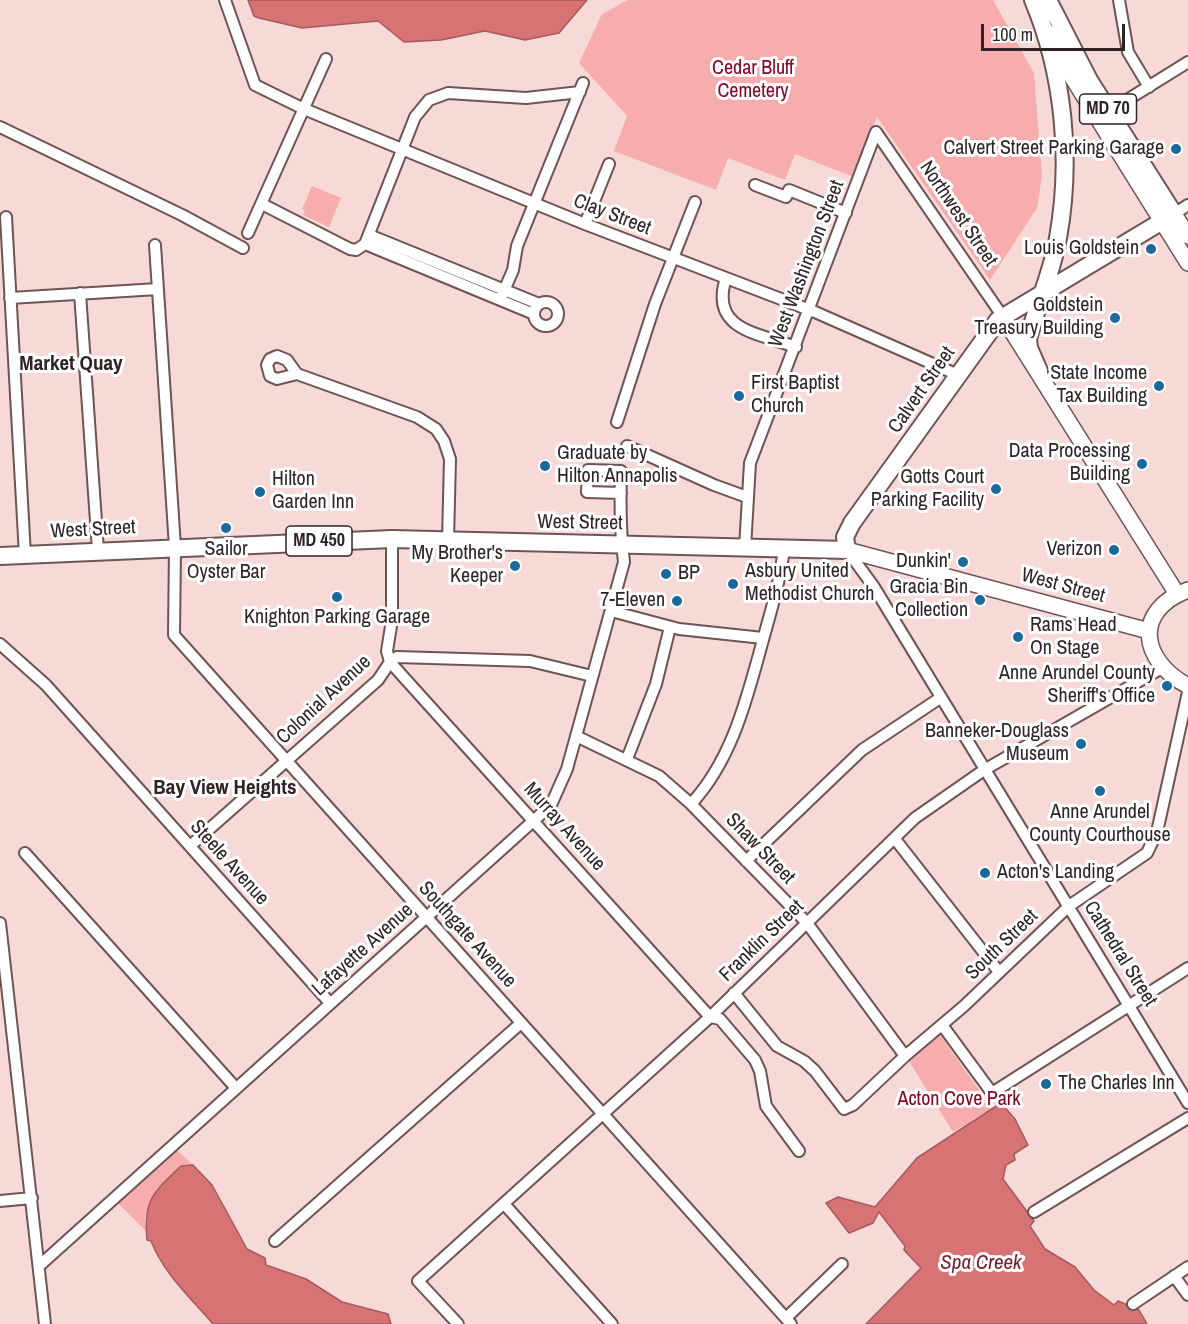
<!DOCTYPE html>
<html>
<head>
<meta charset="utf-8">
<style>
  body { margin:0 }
  #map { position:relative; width:1188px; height:1324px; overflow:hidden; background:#f7d9d8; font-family:"Archivo Narrow",sans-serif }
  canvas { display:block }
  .scale { position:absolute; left:981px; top:24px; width:144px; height:27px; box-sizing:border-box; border:3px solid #2f2423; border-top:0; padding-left:8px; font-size:18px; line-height:21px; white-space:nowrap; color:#2f2423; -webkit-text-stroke:4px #fff; paint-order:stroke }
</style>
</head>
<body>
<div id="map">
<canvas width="1188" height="1324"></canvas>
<div class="scale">100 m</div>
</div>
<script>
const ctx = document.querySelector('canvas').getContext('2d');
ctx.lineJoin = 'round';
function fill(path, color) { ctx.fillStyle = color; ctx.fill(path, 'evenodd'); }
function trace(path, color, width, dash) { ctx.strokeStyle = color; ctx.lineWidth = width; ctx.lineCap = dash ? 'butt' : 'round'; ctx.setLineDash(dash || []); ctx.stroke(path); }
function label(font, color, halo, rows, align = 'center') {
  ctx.font = font + ' "Archivo Narrow",sans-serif'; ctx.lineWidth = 6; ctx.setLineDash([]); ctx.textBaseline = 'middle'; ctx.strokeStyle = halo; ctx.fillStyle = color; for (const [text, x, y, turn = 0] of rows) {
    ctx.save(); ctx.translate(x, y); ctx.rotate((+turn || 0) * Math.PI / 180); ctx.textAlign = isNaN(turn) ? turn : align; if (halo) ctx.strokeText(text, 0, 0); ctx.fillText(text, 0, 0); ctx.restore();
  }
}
fill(new Path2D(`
  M 628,0 L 993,0 L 1034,73 L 1042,176 L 1037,208 L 990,280 L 877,117 L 854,177 L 795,154 L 785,180 L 728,158 L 716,190 L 614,151 L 627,116 L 579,63 L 602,14 Z
  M 312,186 L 341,198 L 329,227 L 303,215 L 305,210 L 302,209 Z
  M 940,1035 L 992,1108 L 971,1121 L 973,1126 L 966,1131 L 963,1126 L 953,1132 L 909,1061 Z
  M 177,1150 L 193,1165 L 181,1166 L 145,1216 L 146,1231 L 118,1203 Z`), '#f7adad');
const water = new Path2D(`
  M 248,0 L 587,0 L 559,33 L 525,40 L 485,31 L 441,40 L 404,42 L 378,21 L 302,28 L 259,18 L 254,16 Z
  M 1001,1103 L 1015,1119 L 1028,1145 L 1014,1154 L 1015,1160 L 1006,1165 L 1003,1179 L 1034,1221 L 1030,1226 L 1045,1249 L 1075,1267 L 1094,1290 L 1114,1305 L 1118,1301 L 1139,1310 L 1147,1324 L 866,1324 L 921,1268 L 904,1250 L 905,1246 L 879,1212 L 873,1223 L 849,1233 L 826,1203 L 838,1197 L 875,1207 L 917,1158 Z
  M 193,1165 L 212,1185 L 247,1249 L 265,1258 L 266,1265 L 306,1279 L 342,1302 L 388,1314 L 391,1324 L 213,1324 C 190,1297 164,1274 151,1241 L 147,1240 C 143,1199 154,1192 181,1166 Z`);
fill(water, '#d77275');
trace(water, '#a55b5c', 1.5);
const street = new Path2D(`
  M 225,0 L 255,85 L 304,109 L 585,224 L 815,312 L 958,375
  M 1119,0 L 1128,52 L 1149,87
  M 1119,105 L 1188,62
  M 0,127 L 182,215 L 243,248
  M 876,132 L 1003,317
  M 755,185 L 786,197 L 789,190 L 846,213
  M 262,204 L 350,249 L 356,250 L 365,244
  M 1174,214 L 1188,205
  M 6,217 L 25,555
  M 585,224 L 609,164
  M 248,233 L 326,59
  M 369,235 L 539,304
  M 365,244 L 415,117 L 429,100 L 448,93 L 526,98 L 580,92
  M 365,244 L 534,314
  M 155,245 L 175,547 L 174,635 L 791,1324
  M 726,278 C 709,330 758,333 796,347
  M 80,293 L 98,550
  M 10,298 L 158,289
  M 500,300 L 513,270 L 517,246 L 583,83
  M534 314a12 12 0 1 1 24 0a12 12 0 1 1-24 0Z
  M 277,356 L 287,360 L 297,374 L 277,379 L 270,376 L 267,365 L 270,359 Z
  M 297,374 L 417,417 L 436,429 L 444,441 L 450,459 L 448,540
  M 617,422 L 655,304 L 695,202
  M 627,446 L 714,485 L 747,497
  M 392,539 L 392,620 L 387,651 L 390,662 L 710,1017 L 720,1019 L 755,1060 L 760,1071 L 766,1106 L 799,1151
  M 745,548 L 750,463 L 876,132
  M 847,550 L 874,587 L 1188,1103
  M 611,611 L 679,629 L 763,638
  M 0,644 L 46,685 L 330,1003
  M 576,736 L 659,776 L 691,804 L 807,923 L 905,1056
  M 627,759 L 656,684 L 670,627
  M 691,804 C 731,761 746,702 761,647 C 770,614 780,583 784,548
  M 895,839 L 999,972
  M 190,846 L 378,680 L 390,662 L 397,657 L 530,661 L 592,676
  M 25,853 L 235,1087
  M 746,861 L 862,750 L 940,698
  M 0,923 L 45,1324
  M 734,993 L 777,1046 L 804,1061 L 815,1071 L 844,1109 L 853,1105 L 905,1056 L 964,1006 L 1069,906 L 1147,853 L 1157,832 L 1188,692
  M 942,1025 L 992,1093 L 1188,968
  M 0,1201 L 32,1198
  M 505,1205 L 612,1324
  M 1034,1212 L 1188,1118
  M 275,1241 L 521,1023
  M 39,1266 L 551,805 L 567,769 L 624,562 C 620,531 620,502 621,471 L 588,470 L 587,492 L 621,493
  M 1174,1276 L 1188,1295
  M 1133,1304 L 1188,1267
  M 786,1318 L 842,1264
  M 458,1324 L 418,1281 L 710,1017 L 915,818 L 984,770 L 1162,668`);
const secondary = new Path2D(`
  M 1049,33 L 1072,77 L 1188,263
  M 1174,214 L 1188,236
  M 1003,317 L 1177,594
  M 847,550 L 1149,631
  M 1188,590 C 1132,611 1141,661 1188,686`);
const primary = new Path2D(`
  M 1033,0 C 1064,74 1072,160 1058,238 C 1052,273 1037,305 1028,339 L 1029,348 L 1039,371
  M 0,556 L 392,539 L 847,550 L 845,537 L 852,523 L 998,320 L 1174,214 L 1089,80 L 1048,0`);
trace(street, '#6e5454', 14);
trace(secondary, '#6e5454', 18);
trace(primary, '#6e5454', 20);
trace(street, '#fff', 10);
trace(secondary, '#fff', 15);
trace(primary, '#fff', 16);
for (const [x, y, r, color] of [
  [1176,149,6,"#19699b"],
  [1151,249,6,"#19699b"],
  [1115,318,6,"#19699b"],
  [1159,386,6,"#19699b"],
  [739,396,6,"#19699b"],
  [1142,464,6,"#19699b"],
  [545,466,6,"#19699b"],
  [996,489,6,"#19699b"],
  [260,492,6,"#19699b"],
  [226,528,6,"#19699b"],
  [1114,550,6,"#19699b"],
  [963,562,6,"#19699b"],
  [515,566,6,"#19699b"],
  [666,574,6,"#19699b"],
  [733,584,6,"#19699b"],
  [337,597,6,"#19699b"],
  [980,600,6,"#19699b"],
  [677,601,6,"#19699b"],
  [1018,637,6,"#19699b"],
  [1167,686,6,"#19699b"],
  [1081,744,6,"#19699b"],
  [1100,791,6,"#19699b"],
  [985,873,6,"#19699b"],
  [1046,1084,6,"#19699b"]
]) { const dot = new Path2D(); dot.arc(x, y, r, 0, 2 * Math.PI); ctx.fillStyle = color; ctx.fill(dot); trace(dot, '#fff', 2); }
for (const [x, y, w] of [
  [1108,109,57],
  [319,541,66]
]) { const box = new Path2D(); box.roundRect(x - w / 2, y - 15, w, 30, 4.5); ctx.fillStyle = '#fff'; ctx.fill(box); trace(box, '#2f2423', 1.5); }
label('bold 18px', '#2f2423', null, [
  ["MD 70",1108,109],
  ["MD 450",319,541]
]);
label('20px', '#890424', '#fff', [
  ["Cedar Bluff",753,69],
  ["Cemetery",753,92],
  ["Acton Cove Park",959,1100]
]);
label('20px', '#2f2423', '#fff', [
  ["Calvert Street Parking Garage",1164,149],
  ["Louis Goldstein",1139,249],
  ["Goldstein",1103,306],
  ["Treasury Building",1103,329],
  ["State Income",1147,374],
  ["Tax Building",1147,397],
  ["First Baptist",751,384,"left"],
  ["Church",751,407,"left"],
  ["Data Processing",1130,452],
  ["Building",1130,475],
  ["Graduate by",557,454,"left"],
  ["Hilton Annapolis",557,477,"left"],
  ["Gotts Court",984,478],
  ["Parking Facility",984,501],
  ["Hilton",272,480,"left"],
  ["Garden Inn",272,503,"left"],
  ["Sailor",226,550,"center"],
  ["Oyster Bar",226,573,"center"],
  ["Verizon",1102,550],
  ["My Brother's",503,554],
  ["Keeper",503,577],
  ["Dunkin'",951,562],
  ["Asbury United",745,572,"left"],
  ["Methodist Church",745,595,"left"],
  ["BP",678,574,"left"],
  ["Gracia Bin",968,588],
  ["Collection",968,611],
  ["7-Eleven",665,601],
  ["Knighton Parking Garage",337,618,"center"],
  ["Rams Head",1030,626,"left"],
  ["On Stage",1030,649,"left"],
  ["Anne Arundel County",1155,674],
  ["Sheriff's Office",1155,697],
  ["Banneker-Douglass",1069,732],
  ["Museum",1069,755],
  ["Anne Arundel",1100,813,"center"],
  ["County Courthouse",1100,836,"center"],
  ["Acton's Landing",997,873,"left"],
  ["The Charles Inn",1058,1084,"left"]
], 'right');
label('20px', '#2f2423', '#fff', [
  ["Northwest Street",958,214,56],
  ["Clay Street",612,215,21],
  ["West Washington Street",807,264,-69],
  ["Calvert Street",922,390,-55],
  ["West Street",580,523,1],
  ["West Street",93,530,-3],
  ["West Street",1063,586,15],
  ["Colonial Avenue",324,700,-43],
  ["Murray Avenue",564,827,48],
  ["Shaw Street",760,849,46],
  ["Steele Avenue",229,863,48],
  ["Southgate Avenue",467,935,48],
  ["Franklin Street",762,941,-44],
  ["South Street",1002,945,-44],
  ["Lafayette Avenue",363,950,-42],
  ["Cathedral Street",1120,954,58]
]);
label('bold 21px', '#2f2423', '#fff', [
  ["Market Quay",71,364],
  ["Bay View Heights",225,788]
]);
label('italic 21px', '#771b27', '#fff', [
  ["Spa Creek",981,1263]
]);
</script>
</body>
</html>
